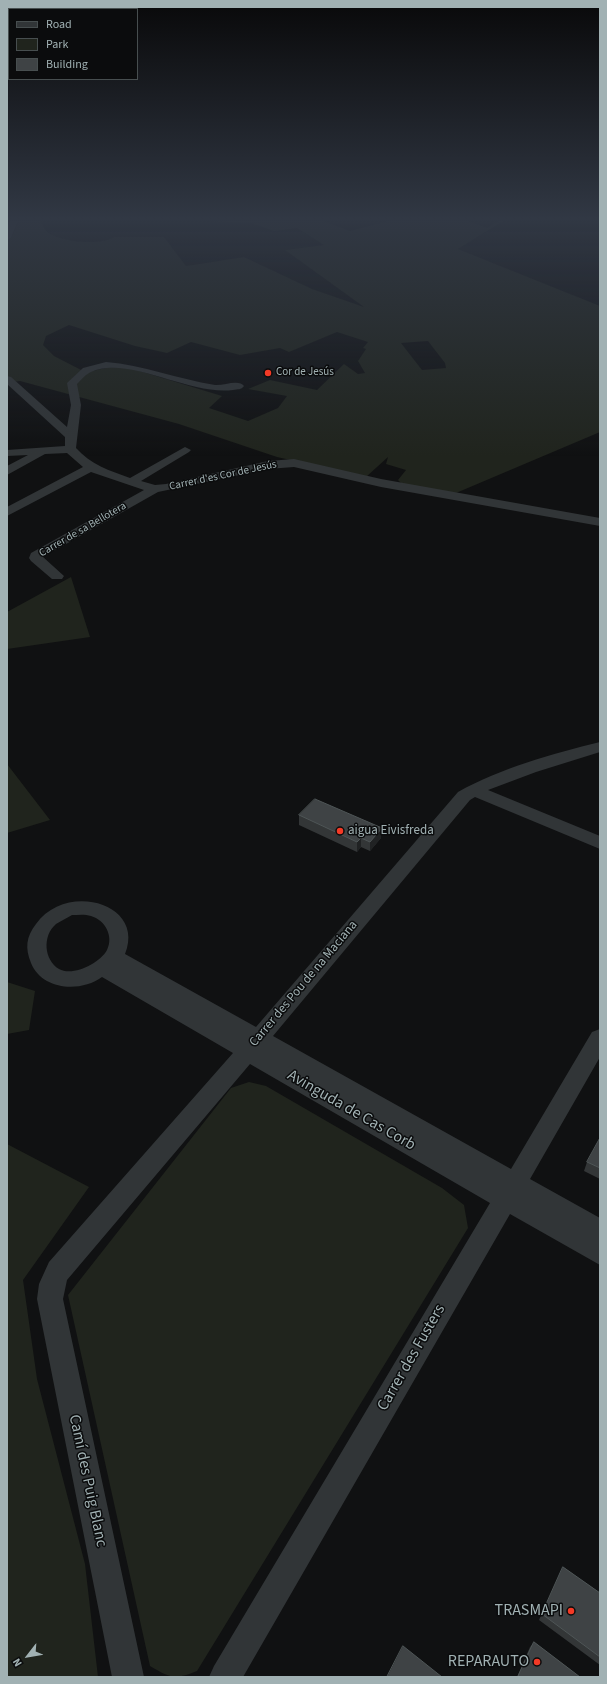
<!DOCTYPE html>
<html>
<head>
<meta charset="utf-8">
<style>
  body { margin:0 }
  #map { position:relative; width:607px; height:1684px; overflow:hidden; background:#101112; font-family:"Source Sans 3",sans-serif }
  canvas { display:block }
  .frame { position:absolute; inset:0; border:8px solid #a1b1b3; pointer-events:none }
  .legend { position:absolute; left:8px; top:8px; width:130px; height:72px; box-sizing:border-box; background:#0b0c0d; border:1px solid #474e4f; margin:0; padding:5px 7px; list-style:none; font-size:12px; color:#a1b1b3 }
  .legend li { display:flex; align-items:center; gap:8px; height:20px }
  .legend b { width:20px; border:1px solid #474e4f }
  .north { position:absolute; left:8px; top:1636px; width:40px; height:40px; -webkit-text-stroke:3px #0b0c0d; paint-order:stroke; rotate:239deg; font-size:11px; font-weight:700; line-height:16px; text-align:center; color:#a1b1b3 }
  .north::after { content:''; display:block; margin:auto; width:14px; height:18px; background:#a1b1b3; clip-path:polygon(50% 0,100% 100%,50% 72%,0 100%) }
</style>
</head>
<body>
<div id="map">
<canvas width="607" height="1684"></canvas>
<div class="frame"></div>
<ul class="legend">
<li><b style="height:5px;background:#313537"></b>Road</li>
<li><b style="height:11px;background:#20241d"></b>Park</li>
<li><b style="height:11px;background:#3f4345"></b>Building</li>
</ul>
<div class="north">N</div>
</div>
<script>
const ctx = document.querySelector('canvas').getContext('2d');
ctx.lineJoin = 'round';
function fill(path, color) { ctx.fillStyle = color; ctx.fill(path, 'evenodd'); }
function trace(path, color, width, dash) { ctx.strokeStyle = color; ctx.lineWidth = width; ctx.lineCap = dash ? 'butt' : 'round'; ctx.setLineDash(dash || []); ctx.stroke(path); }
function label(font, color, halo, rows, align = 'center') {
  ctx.font = font + ' "Source Sans 3",sans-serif'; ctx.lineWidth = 3; ctx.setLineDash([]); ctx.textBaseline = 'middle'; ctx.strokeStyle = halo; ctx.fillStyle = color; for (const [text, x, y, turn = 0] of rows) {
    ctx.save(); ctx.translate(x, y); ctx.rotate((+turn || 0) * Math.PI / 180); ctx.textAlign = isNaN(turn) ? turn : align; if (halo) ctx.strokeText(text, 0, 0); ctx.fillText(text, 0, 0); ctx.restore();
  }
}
fill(new Path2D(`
  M 19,221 L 40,221 C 43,225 45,231 49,233 C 63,242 100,246 114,237 L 164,237 L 186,266 L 244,257 L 312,289 L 364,307 L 285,250 L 324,245 L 297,228 L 274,231 L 251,223 L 211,221 L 323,221 L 350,231 L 388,221 L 468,221 L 487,228 L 498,221 L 503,221 L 458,249 L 600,306 L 600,432 L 456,493 L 403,485 L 398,480 L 406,470 L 386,464 L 388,457 L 366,477 L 277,457 L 179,424 L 20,381 L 7,383 L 7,240 L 11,238 ZM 69,325 L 135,346 L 167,353 L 191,342 L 240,355 L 280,348 L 289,352 L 337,332 L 368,342 L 363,348 L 366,349 L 358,361 L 365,373 L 358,374 L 344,364 L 317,390 L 270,380 L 248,389 L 287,396 L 278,408 L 248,421 L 209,408 L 222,396 L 133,369 C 117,366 103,367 87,373 L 54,356 L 43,345 L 46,336 ZM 428,341 L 445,363 L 446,368 L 422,370 L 401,343 Z
  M 71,577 L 90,637 L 7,649 L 7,612 Z
  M 7,764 L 50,820 L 7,833 Z
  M 7,982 L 35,991 L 29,1030 L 7,1034 Z
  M 249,1082 L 266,1086 L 442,1188 L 464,1205 L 468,1228 L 197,1671 C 175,1680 170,1678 150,1666 L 68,1295 L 231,1088 Z
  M 7,1144 L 89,1187 L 23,1280 L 37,1379 L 85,1564 L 98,1677 L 7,1677 Z`), '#20241d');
fill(new Path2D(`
  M 10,221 L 18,221 L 11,238 L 7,240 L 7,228 Z
  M 106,362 C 143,365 178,379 215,385 C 223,386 239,379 244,386 C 241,390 238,389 233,390 C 190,396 128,355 91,372 C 86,374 81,380 77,384 L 81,405 L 76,448 C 90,464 110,471 130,478 L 185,447 L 191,450 L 189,452 L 141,481 L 155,485 L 166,484 L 268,461 L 294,459 L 381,479 L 600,518 L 600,526 L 381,487 L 294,467 L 268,469 L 158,492 L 43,557 L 64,576 L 62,579 L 52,579 L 31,561 L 29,558 L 31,553 L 144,490 L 91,472 L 7,516 L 7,507 L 83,467 L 67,453 L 45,454 L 7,475 L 7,466 L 28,455 L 7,456 L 7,450 L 65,446 L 65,437 L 7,384 L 7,376 L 11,377 L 67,427 L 71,405 L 67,383 L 83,368 Z
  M 600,742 L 600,752 L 536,772 L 488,790 L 600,836 L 600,849 L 475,797 L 470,800 L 273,1036 L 511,1169 L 592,1032 L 600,1029 L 600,1057 L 530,1179 L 600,1218 L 600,1265 L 510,1214 L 243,1677 L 209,1677 L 214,1666 L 490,1203 L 250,1064 L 67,1280 L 63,1299 L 144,1677 L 112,1677 L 37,1299 L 39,1284 L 49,1262 L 233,1053 L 102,977 C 80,993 42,990 31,963 C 25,948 26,937 36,924 C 66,881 146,903 125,954 L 256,1027 L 458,792 C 501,768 552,754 600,742 ZM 72,915 C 78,915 85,914 91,916 C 105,920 114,936 107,950 C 100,963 73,977 59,969 C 44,960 42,936 56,924 C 61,921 67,918 72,915 Z`), '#313537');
fill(new Path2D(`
  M 299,815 L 381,838 L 370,851 L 361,847 L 357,852 L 299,825 Z
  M 600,1138 L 600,1179 L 584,1171 L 587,1162 Z
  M 563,1567 L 600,1593 L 600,1665 L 539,1620 L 560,1573 Z
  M 534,1642 L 580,1677 L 517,1677 L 530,1647 Z`), '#333637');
fill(new Path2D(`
  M 382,828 L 381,838 L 370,851 L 370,842 Z
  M 361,838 L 361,847 L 357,852 L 357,842 Z`), '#202223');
const building = new Path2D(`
  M 315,799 L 382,828 L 370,842 L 361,838 L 357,842 L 299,815 Z
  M 600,1138 L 600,1168 L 587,1162 Z
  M 563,1567 L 600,1593 L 600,1657 L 542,1614 Z
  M 534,1642 L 580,1677 L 518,1677 Z
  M 403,1646 L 442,1677 L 387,1677 Z`);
fill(building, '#3f4345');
trace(building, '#4e5556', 1);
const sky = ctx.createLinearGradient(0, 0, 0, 456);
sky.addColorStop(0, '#09090a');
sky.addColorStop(0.48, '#313844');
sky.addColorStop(1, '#31384400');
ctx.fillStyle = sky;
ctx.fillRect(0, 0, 607, 456);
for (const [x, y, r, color] of [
  [268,373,4,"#f43a26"],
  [340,831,4,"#f43a26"],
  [571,1611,4,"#f43a26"],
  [537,1662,4,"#f43a26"]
]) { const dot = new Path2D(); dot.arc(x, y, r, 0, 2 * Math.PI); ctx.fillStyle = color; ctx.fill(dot); trace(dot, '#0b0c0d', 1.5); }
label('11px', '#a1b1b3', '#0b0c0d', [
  ["Cor de Jesús",276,373]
], 'left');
label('11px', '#a1b1b3', '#0b0c0d', [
  ["Carrer d'es Cor de Jesús",223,476,-12],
  ["Carrer de sa Bellotera",83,530,-30]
]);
label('13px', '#a1b1b3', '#0b0c0d', [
  ["aigua Eivisfreda",348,831]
], 'left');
label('13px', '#a1b1b3', '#0b0c0d', [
  ["Carrer des Pou de na Maciana",304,984,-50]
]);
label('16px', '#a1b1b3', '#0b0c0d', [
  ["Avinguda de Cas Corb",351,1111,30],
  ["Carrer des Fusters",412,1358,-60],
  ["Camí des Puig Blanc",87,1481,78]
]);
label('16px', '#a1b1b3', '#0b0c0d', [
  ["TRASMAPI",563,1611],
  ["REPARAUTO",529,1662]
], 'right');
</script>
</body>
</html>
